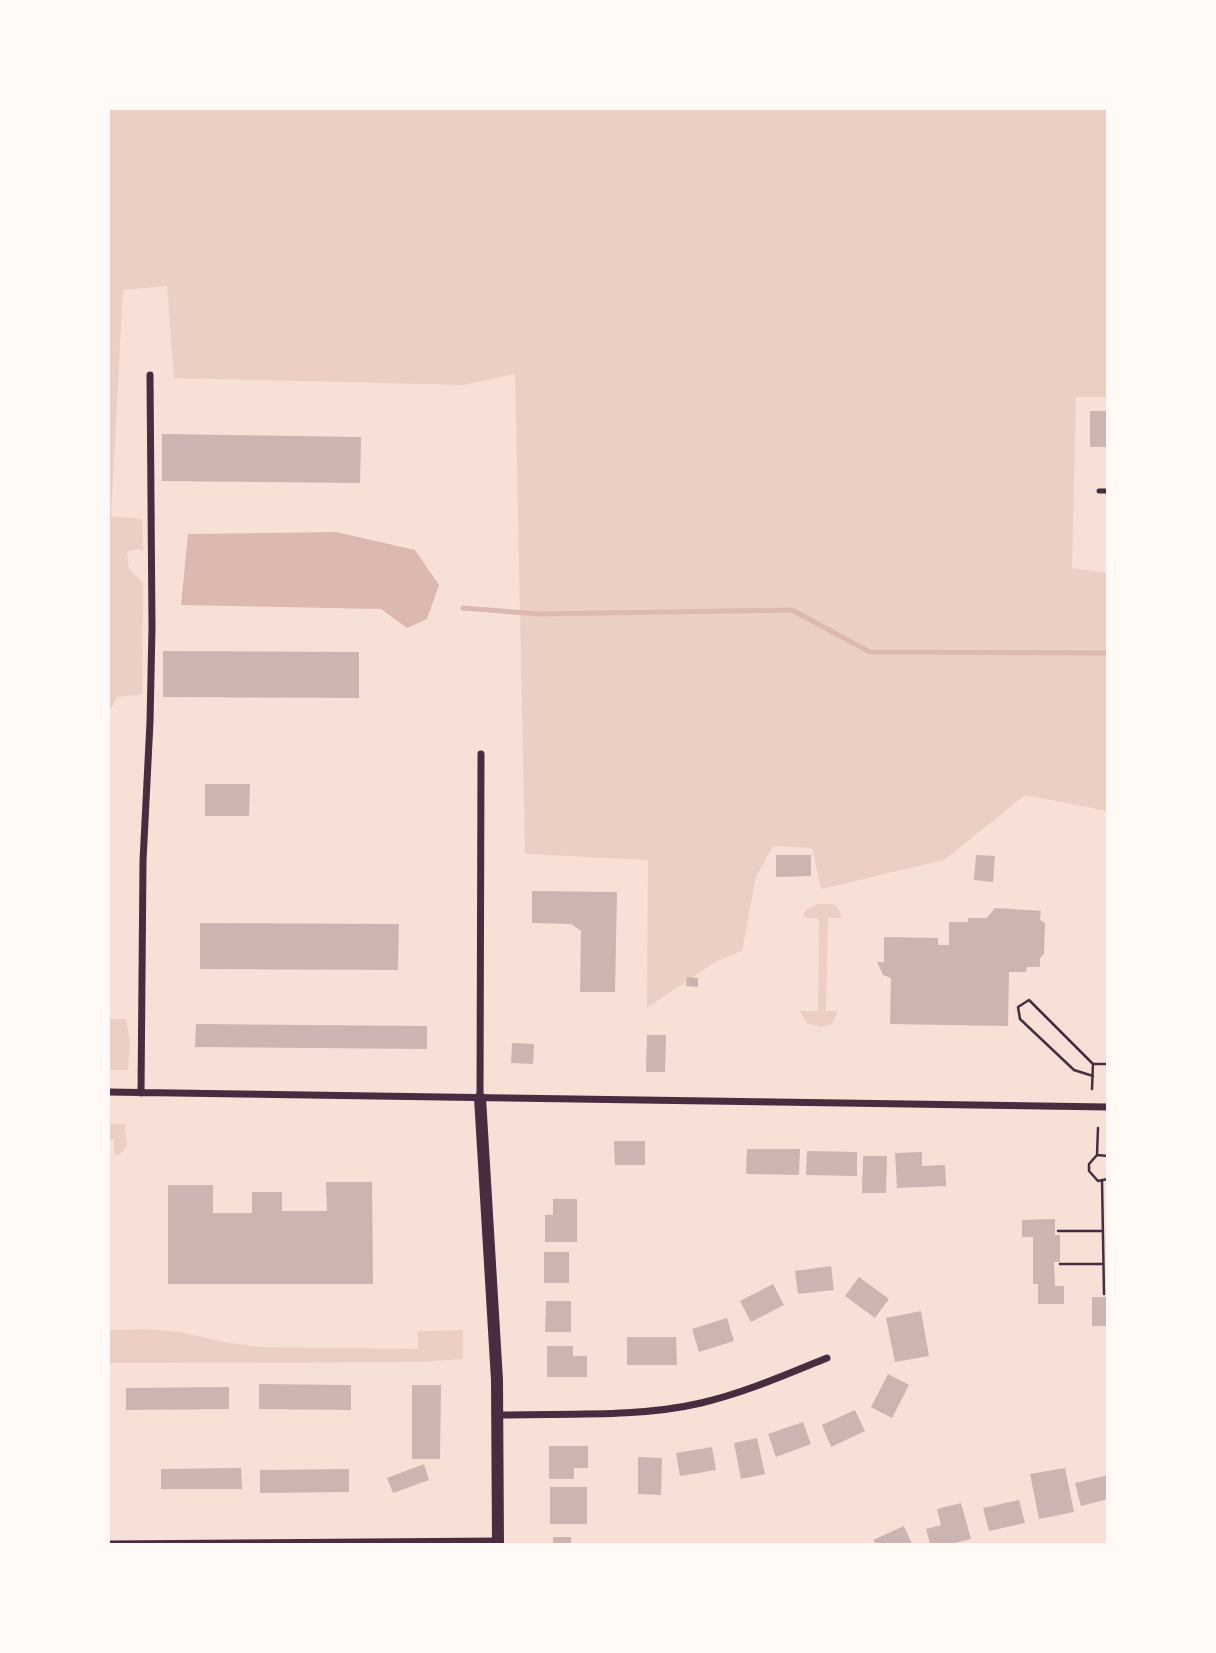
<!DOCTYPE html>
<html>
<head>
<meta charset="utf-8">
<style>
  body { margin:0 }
  #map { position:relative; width:1216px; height:1653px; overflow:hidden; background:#f7e1d7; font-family:"DejaVu Sans",sans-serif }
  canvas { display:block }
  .frame { position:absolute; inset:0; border:110px solid #fffaf5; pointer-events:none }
</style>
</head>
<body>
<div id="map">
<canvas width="1216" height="1653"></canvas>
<div class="frame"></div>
</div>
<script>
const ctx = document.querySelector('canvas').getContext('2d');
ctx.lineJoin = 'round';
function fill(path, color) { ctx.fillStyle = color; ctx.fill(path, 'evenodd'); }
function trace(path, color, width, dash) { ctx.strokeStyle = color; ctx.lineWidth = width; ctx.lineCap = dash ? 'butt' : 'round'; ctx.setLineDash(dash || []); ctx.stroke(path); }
fill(new Path2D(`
  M 109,109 L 1107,109 L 1107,397 L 1076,397 L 1072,568 L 1107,573 L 1107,811 L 1025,795 L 944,860 L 821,889 L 812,848 L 773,846 L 756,877 L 742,951 L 715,962 L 647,1008 L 648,860 L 525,854 L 515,374 L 463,385 L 174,378 L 167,286 L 123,290 L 111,516 L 142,519 L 143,551 L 138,549 L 127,552 L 129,569 L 143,583 L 142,694 L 117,697 L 112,707 L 109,707 Z
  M 816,904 L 833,904 L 838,908 L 842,918 L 828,918 L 826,1011 L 838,1011 L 832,1024 L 822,1027 L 806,1023 L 800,1011 L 818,1011 L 819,919 L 803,917 L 806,910 Z
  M 109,1019 L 126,1019 L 130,1043 L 128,1070 L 109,1070 Z
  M 109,1124 L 125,1124 L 127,1147 L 119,1155 L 114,1154 L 114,1139 L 109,1139 Z
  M 143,1329 L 180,1332 L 229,1343 L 260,1347 L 418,1349 L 418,1331 L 463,1330 L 463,1359 L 418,1362 L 109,1363 L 109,1330 Z`), '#ebcfc5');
fill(new Path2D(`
  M 336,532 L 415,550 L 439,585 L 427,619 L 407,628 L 381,609 L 181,605 L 188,534 Z`), '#dcb8b0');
trace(new Path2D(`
  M 463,608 L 539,614 L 792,610 L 870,652 L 1108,653`), '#dcb8b0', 5);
fill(new Path2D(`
  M 1090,411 L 1108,411 L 1108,447 L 1090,447 Z
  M 162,434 L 361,437 L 360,483 L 162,481 Z
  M 163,651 L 359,652 L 359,698 L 163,697 Z
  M 205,784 L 250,784 L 249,816 L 205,816 Z
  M 776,855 L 811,855 L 811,876 L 776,877 Z
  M 976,855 L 995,856 L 993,882 L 974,880 Z
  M 532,891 L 617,892 L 615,992 L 580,992 L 581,931 L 571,924 L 532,923 Z
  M 995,908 L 1041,911 L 1040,920 L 1045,923 L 1044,954 L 1040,958 L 1040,967 L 1027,967 L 1026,972 L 1009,972 L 1008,1026 L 890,1024 L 891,978 L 883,975 L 877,962 L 884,962 L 884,937 L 938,938 L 938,945 L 949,945 L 949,922 L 968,922 L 968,918 L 987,918 Z
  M 200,923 L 399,924 L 398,970 L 200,969 Z
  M 687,977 L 698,978 L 698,987 L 686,986 Z
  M 196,1024 L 427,1026 L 427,1049 L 195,1047 Z
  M 647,1035 L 666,1035 L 665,1072 L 646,1072 Z
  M 512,1043 L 534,1044 L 533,1064 L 511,1063 Z
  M 614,1141 L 645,1141 L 645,1165 L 615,1165 Z
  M 747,1149 L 800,1149 L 799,1175 L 746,1174 Z
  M 807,1151 L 857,1152 L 857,1176 L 806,1175 Z
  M 922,1152 L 922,1166 L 945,1165 L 946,1186 L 897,1188 L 895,1153 Z
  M 863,1156 L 887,1156 L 886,1193 L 862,1193 Z
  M 326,1182 L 372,1182 L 373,1284 L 168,1284 L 168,1185 L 213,1185 L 213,1213 L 252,1213 L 252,1192 L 282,1192 L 282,1211 L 327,1211 Z
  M 553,1199 L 577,1199 L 577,1242 L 545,1242 L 545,1215 L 553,1215 Z
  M 1055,1219 L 1055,1235 L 1060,1235 L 1060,1262 L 1054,1262 L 1055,1286 L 1064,1286 L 1064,1304 L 1038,1304 L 1038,1284 L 1033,1284 L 1033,1237 L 1022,1237 L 1022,1220 Z
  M 544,1252 L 569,1252 L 569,1283 L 544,1283 Z
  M 831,1266 L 834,1290 L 798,1294 L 795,1271 Z
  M 859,1277 L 889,1299 L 875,1318 L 845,1296 Z
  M 773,1284 L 784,1305 L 751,1322 L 740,1301 Z
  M 1092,1297 L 1108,1297 L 1108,1326 L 1092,1326 Z
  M 546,1301 L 571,1301 L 571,1332 L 545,1332 Z
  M 921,1311 L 929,1356 L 895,1362 L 886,1318 Z
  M 727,1318 L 734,1341 L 699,1352 L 692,1329 Z
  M 627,1337 L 676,1337 L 677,1365 L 627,1365 Z
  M 547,1346 L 573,1346 L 573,1356 L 587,1356 L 587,1377 L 547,1377 Z
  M 888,1374 L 909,1385 L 892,1418 L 871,1407 Z
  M 259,1384 L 351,1385 L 351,1410 L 259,1409 Z
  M 412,1385 L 441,1385 L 440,1459 L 412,1459 Z
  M 229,1387 L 229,1409 L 126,1410 L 126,1388 Z
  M 855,1410 L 865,1431 L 831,1447 L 822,1425 Z
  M 803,1422 L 811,1444 L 776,1457 L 768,1434 Z
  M 757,1438 L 765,1474 L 741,1479 L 734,1443 Z
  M 549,1446 L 588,1446 L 588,1468 L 574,1468 L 574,1479 L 549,1479 Z
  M 712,1447 L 716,1470 L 680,1476 L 676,1453 Z
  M 638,1457 L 662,1458 L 661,1495 L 638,1494 Z
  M 424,1464 L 429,1480 L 393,1493 L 387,1478 Z
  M 241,1468 L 242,1489 L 161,1489 L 161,1469 Z
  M 1065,1468 L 1074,1512 L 1039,1519 L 1030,1474 Z
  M 349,1469 L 349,1492 L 260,1493 L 260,1470 Z
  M 1108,1475 L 1108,1499 L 1081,1506 L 1075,1483 Z
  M 550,1487 L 587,1487 L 587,1524 L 550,1524 Z
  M 1019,1500 L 1025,1523 L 989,1531 L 983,1508 Z
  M 961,1503 L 971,1539 L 951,1544 L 930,1544 L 926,1529 L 941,1525 L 937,1509 Z
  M 904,1526 L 912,1544 L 876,1544 L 873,1540 Z
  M 553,1537 L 571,1537 L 571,1544 L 553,1544 Z`), '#ccb4b1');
trace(new Path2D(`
  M 1093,1076 L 1074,1070 L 1020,1019 L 1018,1007 L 1029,1000 L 1093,1064 L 1108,1064
  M 1092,1089 L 1093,1064
  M 1098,1128 L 1097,1155 L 1089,1164 L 1089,1171 L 1098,1181 L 1108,1179
  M 1097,1155 L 1108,1156
  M 1102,1180 L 1104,1294
  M 1058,1231 L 1103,1231
  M 1060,1264 L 1103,1264`), '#4a2c40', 2.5);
trace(new Path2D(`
  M 1099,491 L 1108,491`), '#4a2c40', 5);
trace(new Path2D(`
  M 108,1092 L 1108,1107
  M 141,1093 L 143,861 L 150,722 L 152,628 L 150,375
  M 480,1098 L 481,754
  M 498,1415 C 563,1413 637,1418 701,1403 C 744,1393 785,1375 827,1358
  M 108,1544 L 498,1541`), '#4a2c40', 7);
trace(new Path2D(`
  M 480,1098 L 497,1380 L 498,1544`), '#4a2c40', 12);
</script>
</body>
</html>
